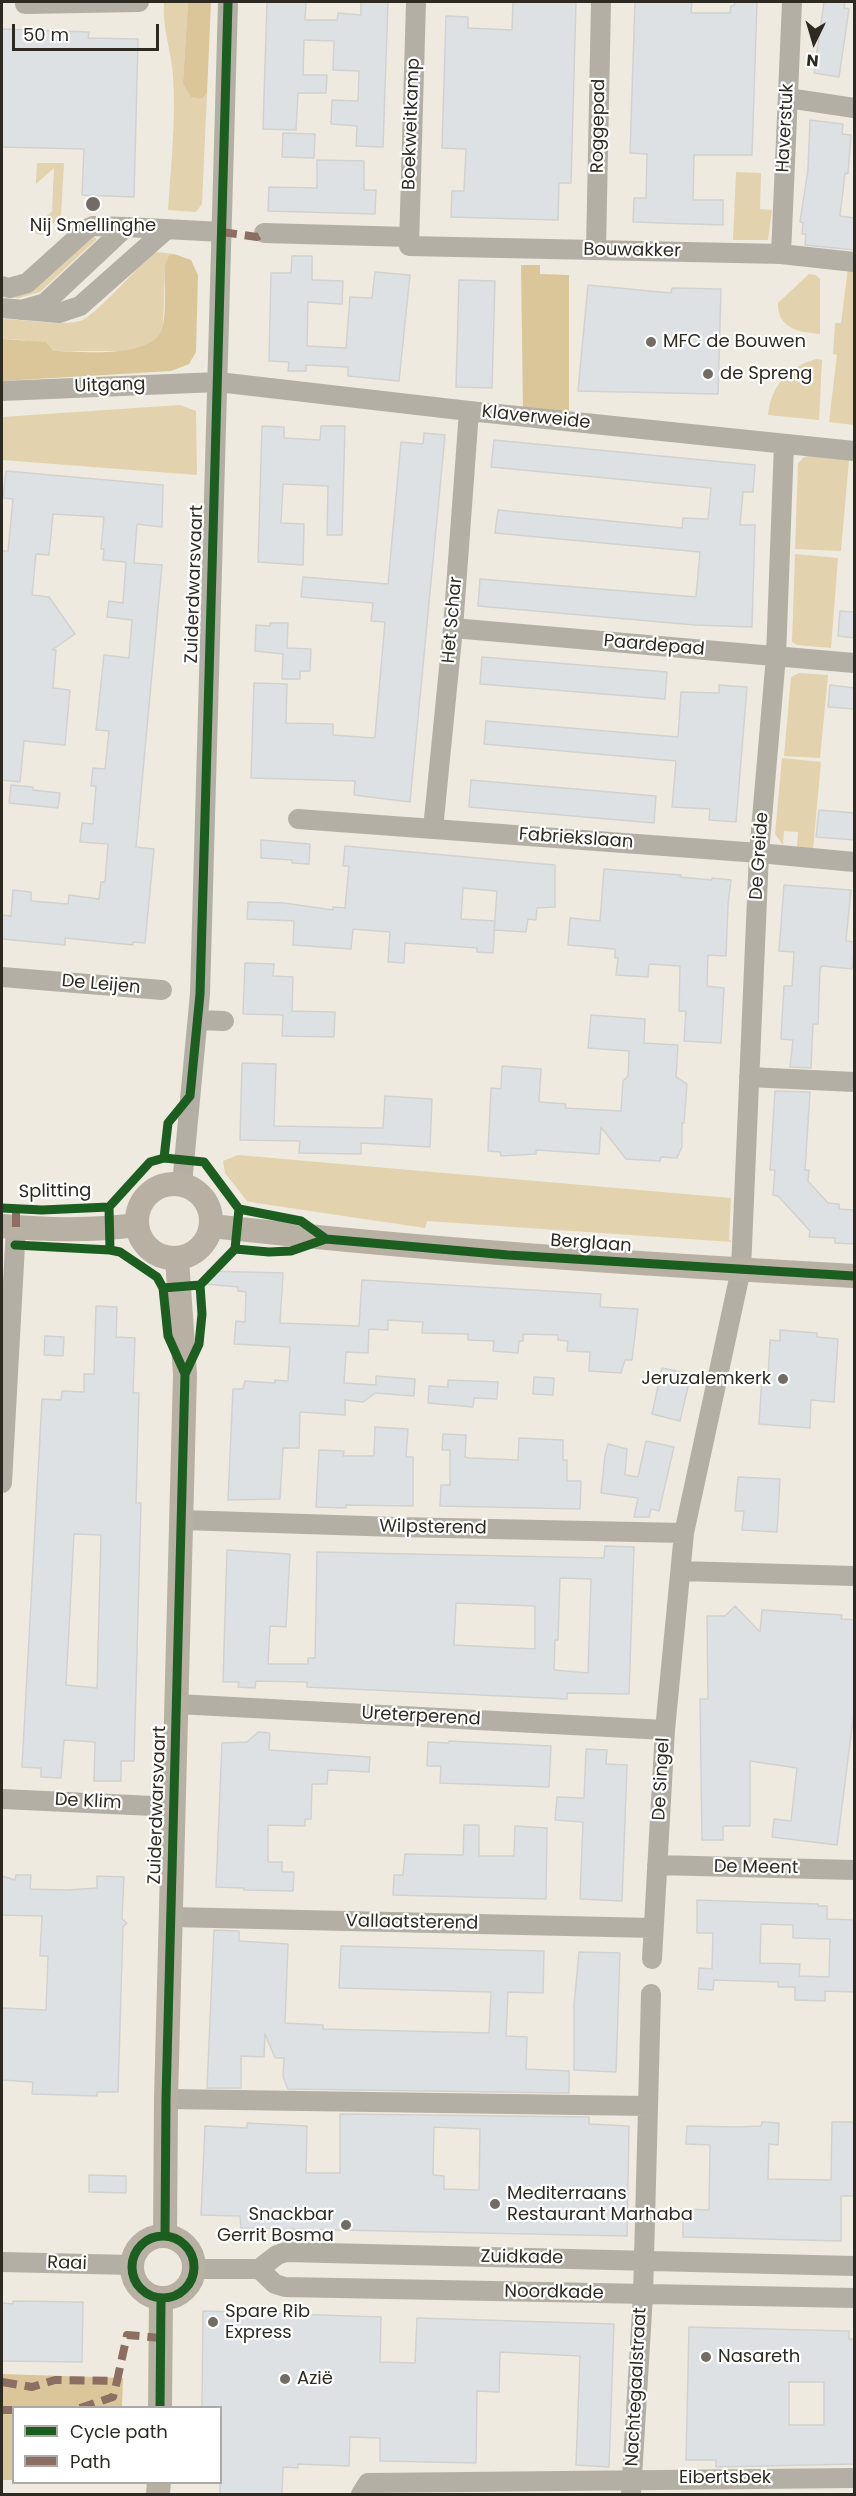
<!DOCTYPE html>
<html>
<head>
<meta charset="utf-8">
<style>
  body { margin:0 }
  #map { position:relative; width:856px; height:2496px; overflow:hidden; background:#efeadf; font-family:Poppins,sans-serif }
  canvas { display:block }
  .frame { position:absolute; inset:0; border:3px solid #2d2a22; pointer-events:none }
  .legend { position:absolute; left:12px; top:2406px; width:210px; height:78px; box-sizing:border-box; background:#fff; border:2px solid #abaaa7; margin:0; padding:8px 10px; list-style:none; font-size:18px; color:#2d2a22 }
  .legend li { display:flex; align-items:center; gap:12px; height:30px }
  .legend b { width:30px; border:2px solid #abaaa7 }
  .north { position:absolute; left:784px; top:12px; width:60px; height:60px; -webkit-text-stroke:4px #fff; paint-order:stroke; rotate:185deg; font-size:16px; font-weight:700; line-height:24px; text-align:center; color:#2d2a22 }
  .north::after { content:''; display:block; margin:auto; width:21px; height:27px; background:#2d2a22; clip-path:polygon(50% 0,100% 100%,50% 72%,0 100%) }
  .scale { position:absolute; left:12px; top:24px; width:147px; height:27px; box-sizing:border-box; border:3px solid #2d2a22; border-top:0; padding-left:8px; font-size:18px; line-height:21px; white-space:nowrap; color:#2d2a22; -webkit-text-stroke:4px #fff; paint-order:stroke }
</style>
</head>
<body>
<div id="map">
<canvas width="856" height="2496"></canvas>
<div class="frame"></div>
<ul class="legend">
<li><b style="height:8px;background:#1b5e20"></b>Cycle path</li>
<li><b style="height:8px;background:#8d6e63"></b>Path</li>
</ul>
<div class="north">N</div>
<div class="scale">50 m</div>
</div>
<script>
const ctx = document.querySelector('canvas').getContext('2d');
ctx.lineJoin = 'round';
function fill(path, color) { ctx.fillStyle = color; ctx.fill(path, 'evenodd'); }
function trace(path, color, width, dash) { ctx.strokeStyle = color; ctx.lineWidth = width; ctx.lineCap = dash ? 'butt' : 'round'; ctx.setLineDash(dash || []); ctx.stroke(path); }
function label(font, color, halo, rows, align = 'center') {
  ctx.font = font + ' Poppins,sans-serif'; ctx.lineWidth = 4.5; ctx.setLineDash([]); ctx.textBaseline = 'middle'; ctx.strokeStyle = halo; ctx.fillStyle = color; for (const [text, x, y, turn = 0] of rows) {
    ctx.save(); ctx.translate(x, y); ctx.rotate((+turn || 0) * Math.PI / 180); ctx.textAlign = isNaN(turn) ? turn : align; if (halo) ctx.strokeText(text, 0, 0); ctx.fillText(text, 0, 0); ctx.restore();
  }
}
fill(new Path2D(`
  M 164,2 L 188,2 L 183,83 L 202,99 L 207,93 L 202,204 L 196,212 L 168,210 C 171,165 176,121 173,75 C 171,50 162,27 164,2 Z
  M 37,163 L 64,163 L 61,215 L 42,235 L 36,234 L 34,229 L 52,211 L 54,168 L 36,184 Z
  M 736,172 L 761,173 L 760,209 L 772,210 L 768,240 L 733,240 Z
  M 91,234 L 97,239 L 40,292 L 19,298 L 2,297 L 2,291 Z
  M 156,252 L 174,254 L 169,255 L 165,264 L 163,328 L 157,338 L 146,347 L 126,351 L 53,351 L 24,340 L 2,339 L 2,319 C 20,319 65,326 80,321 C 97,315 137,266 156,252 Z
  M 848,268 L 854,269 L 854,425 L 829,422 L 837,355 L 833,354 L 835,323 L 841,323 Z
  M 809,274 L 816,275 L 820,279 L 820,334 C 800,332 777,329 778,303 Z
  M 816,359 L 822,360 L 819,420 L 768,415 C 771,386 788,367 816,359 Z
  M 180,405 L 196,411 L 197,475 L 2,460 L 2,417 Z
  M 810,456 L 849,460 L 841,551 L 795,549 L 798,463 L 804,457 Z
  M 795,554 L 838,558 L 831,648 L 797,645 L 792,642 Z
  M 799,673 L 828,675 L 820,758 L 784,756 L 791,677 Z
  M 782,758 L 821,762 L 813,849 L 797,847 L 798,832 L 784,831 L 783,845 L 775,834 Z
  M 238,1155 L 731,1198 L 729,1239 L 732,1242 L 427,1221 L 425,1228 L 256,1203 L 247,1201 L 225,1173 L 223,1161 Z`), '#e2d2ad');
fill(new Path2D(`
  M 188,2 L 211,2 L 207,93 L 202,99 L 191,97 L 183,83 Z
  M 174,254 L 191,260 L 198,275 L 196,352 L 189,364 L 171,371 L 2,381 L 2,339 L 46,342 L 53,351 C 80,351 151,360 162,329 C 167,315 164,280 165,264 L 169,255 Z
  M 521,265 L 540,265 L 540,274 L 569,275 L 569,417 L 523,412 Z
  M 2,2374 L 123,2378 L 122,2407 L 14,2408 L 13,2480 L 2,2480 Z`), '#dac699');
const building = new Path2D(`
  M 267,2 L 306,2 L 305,20 L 337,20 L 338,13 L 361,15 L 361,2 L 388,2 L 383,147 L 356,146 L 357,126 L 331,124 L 332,100 L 358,101 L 359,71 L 333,70 L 334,41 L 304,40 L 303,75 L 327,75 L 326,93 L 298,93 L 296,130 L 263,129 Z
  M 513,2 L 576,2 L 571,183 L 559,183 L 558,220 L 451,217 L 452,191 L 464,191 L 466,149 L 442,148 L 446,16 L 468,17 L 468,28 L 512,30 Z
  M 635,2 L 692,2 L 691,13 L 730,13 L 731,6 L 734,6 L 735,2 L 757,2 L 752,155 L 694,155 L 693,200 L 723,200 L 723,225 L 633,222 L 634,198 L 646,198 L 647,154 L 630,153 Z
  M 824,2 L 845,2 L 844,8 L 849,9 L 839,77 L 814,73 Z
  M 2,29 L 89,32 L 88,38 L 138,39 L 134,197 L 82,195 L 84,149 L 2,147 Z
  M 810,120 L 843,124 L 842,134 L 851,135 L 848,174 L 845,173 L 840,216 L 855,218 L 855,250 L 805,245 L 806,234 L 802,234 L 803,223 L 800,222 L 808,169 Z
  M 283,133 L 315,134 L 314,158 L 282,157 Z
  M 317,160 L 364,161 L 364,190 L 376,190 L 375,214 L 268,211 L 269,187 L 317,188 Z
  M 292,256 L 312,256 L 312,280 L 343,281 L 342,304 L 308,302 L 307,346 L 346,348 L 350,297 L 372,298 L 375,272 L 410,275 L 399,381 L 348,376 L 348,367 L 306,365 L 306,371 L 288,371 L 289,362 L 269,361 L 271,273 L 291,273 Z
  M 459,280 L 495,281 L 492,388 L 456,387 Z
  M 588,285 L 671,293 L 672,288 L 721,289 L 718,394 L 578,391 Z
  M 262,426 L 284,427 L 284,438 L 320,440 L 321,426 L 345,426 L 342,535 L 327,535 L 328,486 L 283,484 L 281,523 L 304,524 L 303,565 L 258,562 Z
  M 424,433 L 445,435 L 410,802 L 354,795 L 355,781 L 251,778 L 254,683 L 287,684 L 286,723 L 333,724 L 333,735 L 374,738 L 375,736 L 385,622 L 371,621 L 373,603 L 301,597 L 303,577 L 388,584 L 401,442 L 423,444 Z
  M 494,440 L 755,465 L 753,492 L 743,492 L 740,525 L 755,525 L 752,627 L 695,625 L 478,606 L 480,579 L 696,597 L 700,552 L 495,533 L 498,510 L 682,528 L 683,518 L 708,519 L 711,488 L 491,467 Z
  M 6,471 L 163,485 L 162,527 L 137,524 L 134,563 L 162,565 L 136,847 L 154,849 L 145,943 L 133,942 L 133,945 L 65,938 L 65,945 L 2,939 L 2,915 L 11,916 L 13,890 L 31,892 L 31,901 L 68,904 L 69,895 L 99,899 L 101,882 L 105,882 L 108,844 L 80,842 L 82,823 L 93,824 L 96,786 L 91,786 L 93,768 L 105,769 L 109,731 L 96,730 L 104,655 L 129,658 L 132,620 L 107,617 L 109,601 L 123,603 L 126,562 L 103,560 L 104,549 L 101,549 L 104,517 L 53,514 L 49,555 L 36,554 L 32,595 L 49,597 L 75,634 L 52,650 L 56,650 L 53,688 L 70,690 L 65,745 L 24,741 L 20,782 L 2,780 L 2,551 L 8,551 L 13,499 L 3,498 Z
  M 840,611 L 855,612 L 855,638 L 838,636 Z
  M 270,623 L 288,623 L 287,648 L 311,649 L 310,671 L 300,671 L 300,679 L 282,679 L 283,654 L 255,651 L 256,625 L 270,626 Z
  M 482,657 L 667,672 L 665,699 L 480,684 Z
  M 719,685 L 747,687 L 736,822 L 709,820 L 710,809 L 672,807 L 676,761 L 484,744 L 486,721 L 678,737 L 681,692 L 719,693 Z
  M 830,685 L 855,688 L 855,709 L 828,707 Z
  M 471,780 L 656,796 L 654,823 L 469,807 Z
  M 11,785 L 33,787 L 33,790 L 60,793 L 58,808 L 9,803 Z
  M 819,810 L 855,813 L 855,840 L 816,837 Z
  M 261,840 L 310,844 L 309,864 L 292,863 L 292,860 L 261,858 Z
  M 345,846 L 555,865 L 555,907 L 537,908 L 536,920 L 528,919 L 526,932 L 494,930 L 497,891 L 463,888 L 461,919 L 495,921 L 493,953 L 477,952 L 477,948 L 405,943 L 404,963 L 388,962 L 390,932 L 353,929 L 351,949 L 293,945 L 294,921 L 247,919 L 248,902 L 284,903 L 333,910 L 333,907 L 345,908 L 349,866 L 343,866 Z
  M 604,869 L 681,875 L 680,877 L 712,880 L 712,878 L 731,880 L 728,905 L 726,956 L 708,955 L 707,986 L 724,988 L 721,1043 L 684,1041 L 686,1011 L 679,1011 L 680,966 L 649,964 L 648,977 L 616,975 L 618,958 L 615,958 L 615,949 L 568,945 L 570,918 L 600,921 Z
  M 784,885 L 851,890 L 846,941 L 855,942 L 852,969 L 822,966 L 820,969 L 818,1024 L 813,1024 L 811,1068 L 790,1067 L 793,1040 L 781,1039 L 784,986 L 792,986 L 794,952 L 779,951 Z
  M 245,963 L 274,964 L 273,976 L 293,977 L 292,1011 L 335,1012 L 334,1037 L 282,1036 L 283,1015 L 243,1014 Z
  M 591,1015 L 645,1019 L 644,1043 L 678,1045 L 676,1077 L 687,1084 L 684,1123 L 682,1123 L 682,1147 L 677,1158 L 661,1157 L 660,1161 L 626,1159 L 601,1127 L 599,1154 L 536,1150 L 536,1154 L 501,1156 L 500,1152 L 488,1151 L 491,1088 L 501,1089 L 502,1066 L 541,1069 L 539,1102 L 566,1104 L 565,1108 L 621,1111 L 623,1081 L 628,1076 L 629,1051 L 588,1048 Z
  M 242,1063 L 276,1064 L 274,1126 L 383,1128 L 385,1096 L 432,1099 L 430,1147 L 361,1143 L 361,1154 L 299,1153 L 300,1141 L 240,1140 Z
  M 775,1091 L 810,1092 L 805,1170 L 809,1170 L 808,1181 L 828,1203 L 839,1204 L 839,1209 L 855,1210 L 855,1244 L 835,1243 L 835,1238 L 809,1237 L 810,1231 L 778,1196 L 773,1195 L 775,1170 L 770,1170 Z
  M 207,1271 L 283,1273 L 280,1323 L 359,1326 L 362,1280 L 601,1294 L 600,1307 L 638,1309 L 632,1360 L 625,1360 L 621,1373 L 589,1371 L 590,1352 L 567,1351 L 568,1341 L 558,1340 L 558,1335 L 523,1334 L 523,1341 L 519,1341 L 518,1353 L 493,1351 L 494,1341 L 468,1340 L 468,1334 L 422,1333 L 423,1322 L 388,1320 L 388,1330 L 369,1329 L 368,1353 L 346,1352 L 344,1383 L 376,1385 L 376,1376 L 415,1379 L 414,1396 L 375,1393 L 363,1402 L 345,1400 L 345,1415 L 300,1412 L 299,1448 L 283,1448 L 280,1499 L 228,1500 L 233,1389 L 243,1389 L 245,1381 L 275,1383 L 275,1380 L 288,1381 L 290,1347 L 234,1344 L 236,1321 L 245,1322 L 246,1292 L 238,1291 L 238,1287 L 206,1284 Z
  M 96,1306 L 117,1307 L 116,1337 L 135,1338 L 133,1393 L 139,1393 L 136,1503 L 141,1503 L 134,1761 L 121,1761 L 121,1781 L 94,1781 L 95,1742 L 64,1740 L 61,1778 L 41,1777 L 41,1768 L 22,1767 L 42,1399 L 61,1400 L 62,1391 L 84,1392 L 84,1374 L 94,1374 ZM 74,1534 L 101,1535 L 97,1688 L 66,1685 Z
  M 780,1330 L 817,1333 L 817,1337 L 838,1339 L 834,1402 L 811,1400 L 810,1428 L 759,1424 L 762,1377 L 768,1378 L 770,1340 L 780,1341 Z
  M 45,1336 L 64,1337 L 63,1356 L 44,1355 Z
  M 662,1368 L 691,1374 L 680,1421 L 652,1414 Z
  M 534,1377 L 554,1378 L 553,1395 L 533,1394 Z
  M 448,1380 L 498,1382 L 497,1399 L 474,1398 L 473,1407 L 428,1403 L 429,1386 L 448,1387 Z
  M 375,1427 L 408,1429 L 406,1457 L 413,1457 L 413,1506 L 346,1505 L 346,1508 L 316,1507 L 319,1450 L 344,1451 L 343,1456 L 374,1456 Z
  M 443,1434 L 466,1435 L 465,1457 L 470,1458 L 518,1460 L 519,1438 L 563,1440 L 563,1460 L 567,1460 L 567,1481 L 581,1481 L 580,1509 L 440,1506 L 441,1485 L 450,1485 L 450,1450 L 442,1450 Z
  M 646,1441 L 674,1447 L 659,1511 L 651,1509 L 649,1517 L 634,1517 L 638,1498 L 601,1493 L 605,1456 L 608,1444 L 627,1449 L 625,1475 L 638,1477 Z
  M 738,1477 L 780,1479 L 777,1532 L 742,1530 L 744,1511 L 735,1511 Z
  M 605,1546 L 634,1547 L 629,1694 L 567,1693 L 567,1699 L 307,1687 L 307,1682 L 256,1681 L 255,1688 L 238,1687 L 239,1682 L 223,1682 L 227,1550 L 290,1554 L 286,1627 L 270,1626 L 268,1664 L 308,1664 L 308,1658 L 315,1658 L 317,1552 L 604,1558 ZM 560,1578 L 591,1579 L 588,1673 L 554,1670 L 555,1640 L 558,1640 ZM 456,1603 L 535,1606 L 535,1649 L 454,1645 Z
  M 735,1606 L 760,1632 L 762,1610 L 842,1615 L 841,1619 L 855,1620 L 855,1704 L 837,1845 L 772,1837 L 774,1819 L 791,1821 L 797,1768 L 750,1761 L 750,1826 L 723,1826 L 723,1840 L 702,1840 L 700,1699 L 708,1699 L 707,1616 L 725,1616 Z
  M 258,1732 L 270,1733 L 269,1750 L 370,1757 L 369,1772 L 328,1770 L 327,1784 L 312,1784 L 311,1819 L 305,1819 L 305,1826 L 268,1825 L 268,1862 L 282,1862 L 282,1872 L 294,1872 L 293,1891 L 244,1890 L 244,1888 L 216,1887 L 222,1743 L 247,1742 Z
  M 449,1741 L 551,1746 L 549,1787 L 440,1783 L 441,1766 L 427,1766 L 428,1742 L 449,1743 Z
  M 586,1749 L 607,1750 L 606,1764 L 627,1765 L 622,1901 L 580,1899 L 583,1822 L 555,1820 L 557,1797 L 584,1798 Z
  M 464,1825 L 479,1825 L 479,1856 L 514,1856 L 515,1826 L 547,1828 L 546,1899 L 393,1895 L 394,1875 L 403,1875 L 405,1854 L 463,1855 Z
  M 16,1875 L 31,1875 L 30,1889 L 67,1890 L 97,1888 L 97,1876 L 124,1877 L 122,1919 L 127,1923 L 123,1927 L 118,2092 L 97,2092 L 97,2096 L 32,2094 L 33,2082 L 2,2080 L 2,2008 L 46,2010 L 48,1956 L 40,1956 L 42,1916 L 2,1915 L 2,1876 L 15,1880 Z
  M 697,1900 L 818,1904 L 818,1906 L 827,1906 L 827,1919 L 855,1920 L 855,1992 L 825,1991 L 825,2001 L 795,2000 L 795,1987 L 778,1987 L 778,1982 L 714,1980 L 713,1990 L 698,1989 L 699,1968 L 712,1969 L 713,1933 L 697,1933 ZM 761,1924 L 793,1925 L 793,1938 L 830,1939 L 829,1977 L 799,1976 L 800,1964 L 760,1963 Z
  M 214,1930 L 239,1931 L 239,1941 L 288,1944 L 285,2023 L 323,2025 L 323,2029 L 489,2033 L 491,1992 L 339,1988 L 341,1946 L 544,1951 L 543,1993 L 508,1992 L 506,2036 L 527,2037 L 526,2069 L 569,2071 L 569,2093 L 288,2089 L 283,2077 L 284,2058 L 275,2058 L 265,2034 L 264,2057 L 241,2056 L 241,2088 L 207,2088 Z
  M 579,1952 L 620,1953 L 616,2072 L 574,2070 L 574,2005 Z
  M 340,2114 L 589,2117 L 589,2124 L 629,2126 L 627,2236 L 241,2228 L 240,2216 L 201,2215 L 205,2126 L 247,2128 L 247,2123 L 307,2126 L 306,2173 L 340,2173 ZM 434,2127 L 480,2129 L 479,2190 L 444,2189 L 444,2176 L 433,2175 Z
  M 762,2122 L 779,2123 L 778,2145 L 769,2144 L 768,2179 L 831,2180 L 832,2122 L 855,2122 L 855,2196 L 841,2196 L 841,2241 L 683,2237 L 683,2218 L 686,2218 L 686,2209 L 709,2210 L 710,2145 L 686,2144 L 687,2126 L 737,2127 L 761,2126 Z
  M 89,2175 L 126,2176 L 126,2193 L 89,2192 Z
  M 13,2301 L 83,2302 L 82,2362 L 2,2361 L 2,2303 L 13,2304 Z
  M 203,2311 L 381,2317 L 380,2362 L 415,2363 L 417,2318 L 614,2324 L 609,2467 L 576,2465 L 580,2356 L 500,2352 L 499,2392 L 477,2391 L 476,2463 L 380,2461 L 380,2438 L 350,2437 L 349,2466 L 298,2464 L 298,2468 L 283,2467 L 282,2494 L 220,2494 L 220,2408 L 202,2408 Z
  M 689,2327 L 849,2331 L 849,2339 L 855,2339 L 855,2464 L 716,2467 L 716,2460 L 686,2460 ZM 789,2382 L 824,2382 L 824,2425 L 789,2425 Z`);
fill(building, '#dde1e3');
trace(building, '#d1d2d0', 1.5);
trace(new Path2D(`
  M 416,2 L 409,246 L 781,254 L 854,262
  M 25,4 L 139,2
  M 788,98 L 854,108
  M 264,233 L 409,237
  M 596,250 L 601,2
  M 781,254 L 792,2
  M 2,286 L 9,288 L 27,283 L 87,229 L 93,226 L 126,227
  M 2,308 L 59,313 L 80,306 L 167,229
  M 21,310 L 45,303 L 126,227 L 222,232
  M 2,391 L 218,382 L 469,411 L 854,451
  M 453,628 L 854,663
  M 298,819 L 759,853 L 854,862
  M 433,829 L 453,628 L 469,411
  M 2,977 L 162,990
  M 198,1020 L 224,1021
  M 749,1077 L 854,1082
  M 182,1184 L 200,994 L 228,2
  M 2,1483 L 16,1227
  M 182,1520 L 397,1527 L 684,1533
  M 681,1571 L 854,1576
  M 177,1704 L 665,1730
  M 2,1799 L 175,1807
  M 657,1865 L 854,1870
  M 171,1917 L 653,1928
  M 652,1959 L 665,1730 L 684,1533 L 741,1269 L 759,853 L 776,656 L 784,444
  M 166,2099 L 647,2106
  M 2,2262 L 132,2265
  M 194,2269 L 259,2269 L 277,2255 L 286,2252 L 854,2266
  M 259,2269 L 275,2284 L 285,2287 L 854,2298
  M 361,2494 L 368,2483 L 854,2478
  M 631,2494 L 643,2295 L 651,1994`), '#b4afa4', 20);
trace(new Path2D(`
  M137 1221a37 37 0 1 1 74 0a37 37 0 1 1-74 0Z
  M 2,1226 C 47,1230 92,1231 137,1225
  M 212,1226 C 425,1250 640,1264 854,1276
  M 165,2236 L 166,2099 L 185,1374 L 177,1259
  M132 2267a31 31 0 1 1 62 0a31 31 0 1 1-62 0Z
  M 160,2408 L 161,2299
  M 158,2494 L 159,2482`), '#b7b0a3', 24);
trace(new Path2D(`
  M 222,232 L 257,237 L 264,233
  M 16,1227 L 16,1209
  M 2,2382 L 32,2387 L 55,2380 L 117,2381 L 127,2335 L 161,2338
  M 80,2408 L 113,2397 L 117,2381
  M 2,2410 L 14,2410`), '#8d6e63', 8, [15, 8]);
trace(new Path2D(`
  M 164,1158 L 168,1123 L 190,1096 L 200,994 L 228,2
  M 2,1208 L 42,1210 L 109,1207
  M 239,1209 L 301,1221 L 326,1239
  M 15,1245 L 110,1250
  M 235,1249 L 269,1252 L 291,1251 L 326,1239 L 508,1255 L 854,1276
  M 163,1288 L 200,1285 L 235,1249 L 239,1209 L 204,1162 L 164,1158 L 150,1162 L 109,1207 L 110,1250 L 120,1252 L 157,1277 L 163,1288 L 168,1336 L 185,1374
  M 165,2236 L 166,2099 L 185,1374 L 199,1344 L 202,1314 L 200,1285
  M132 2267a31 31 0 1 1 62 0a31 31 0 1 1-62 0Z
  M 160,2408 L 161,2299`), '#1b5e20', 9);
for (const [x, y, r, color] of [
  [93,204,8,"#716d64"],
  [651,342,6,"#716d64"],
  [708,374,6,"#716d64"],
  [783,1379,6,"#716d64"],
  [495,2204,6,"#716d64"],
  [346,2225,6,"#716d64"],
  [213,2322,6,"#716d64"],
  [706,2357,6,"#716d64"],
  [285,2379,6,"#716d64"]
]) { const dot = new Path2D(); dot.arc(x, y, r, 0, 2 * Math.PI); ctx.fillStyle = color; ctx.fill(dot); trace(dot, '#fff', 2); }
label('18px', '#2d2a22', '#fff', [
  ["Boekweitkamp",412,124,-88],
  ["Roggepad",599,126,-89],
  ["Haverstuk",786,128,-87],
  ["Bouwakker",632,251,1],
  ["Uitgang",110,386,-2],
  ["Klaverweide",536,418,6],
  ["Zuiderdwarsvaart",195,584,-88],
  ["Het Schar",453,620,-85],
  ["Paardepad",654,646,5],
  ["Fabriekslaan",576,839,4],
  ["De Greide",760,856,-86],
  ["De Leijen",101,985,5],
  ["Splitting",55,1192,-1],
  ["Berglaan",591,1244,4],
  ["Wilpsterend",433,1528,1],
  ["Ureterperend",421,1717,3],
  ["De Singel",662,1779,-87],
  ["De Klim",88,1802,3],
  ["Zuiderdwarsvaart",158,1805,-88],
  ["De Meent",756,1868,1],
  ["Vallaatsterend",412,1923,1],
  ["Zuidkade",522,2258,1],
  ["Raai",67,2264,2],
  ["Noordkade",554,2293,1],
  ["Nachtegaalstraat",637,2387,-87],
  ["Eibertsbek",725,2478]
]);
label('18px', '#2d2a22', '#fff', [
  ["Nij Smellinghe",93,226,"center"],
  ["MFC de Bouwen",663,342],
  ["de Spreng",720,374],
  ["Jeruzalemkerk",771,1379,"right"],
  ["Mediterraans",507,2194],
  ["Restaurant Marhaba",507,2215],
  ["Snackbar",334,2215,"right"],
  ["Gerrit Bosma",334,2236,"right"],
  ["Spare Rib",225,2312],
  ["Express",225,2333],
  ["Nasareth",718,2357],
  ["Azië",297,2379]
], 'left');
</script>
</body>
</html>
